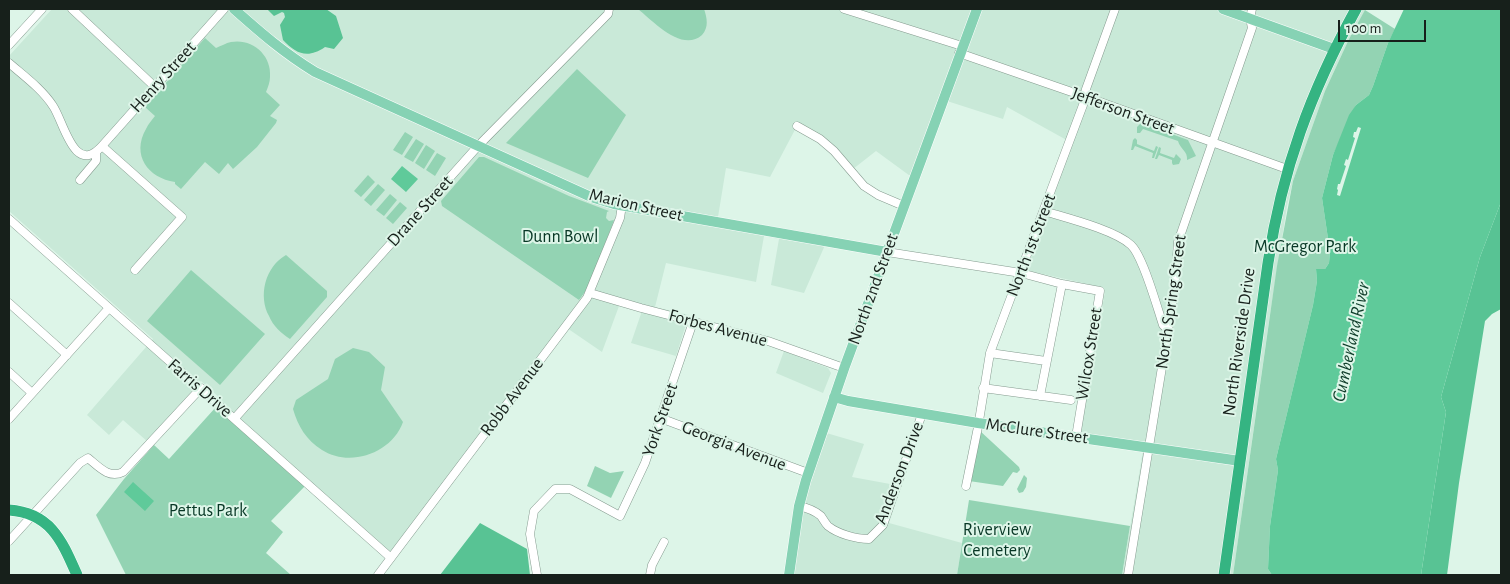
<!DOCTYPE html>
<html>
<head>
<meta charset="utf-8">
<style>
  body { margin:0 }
  #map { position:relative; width:1510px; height:584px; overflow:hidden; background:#ddf5e8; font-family:"Alegreya Sans",sans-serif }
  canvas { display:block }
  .frame { position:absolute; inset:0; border:10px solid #17201b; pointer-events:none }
  .scale { position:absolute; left:1338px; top:20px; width:88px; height:22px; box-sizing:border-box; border:2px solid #17201b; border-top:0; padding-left:6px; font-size:15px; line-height:18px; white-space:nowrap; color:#17201b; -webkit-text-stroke:4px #ddf5e8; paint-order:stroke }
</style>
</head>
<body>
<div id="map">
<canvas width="1510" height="584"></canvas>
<div class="frame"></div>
<div class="scale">100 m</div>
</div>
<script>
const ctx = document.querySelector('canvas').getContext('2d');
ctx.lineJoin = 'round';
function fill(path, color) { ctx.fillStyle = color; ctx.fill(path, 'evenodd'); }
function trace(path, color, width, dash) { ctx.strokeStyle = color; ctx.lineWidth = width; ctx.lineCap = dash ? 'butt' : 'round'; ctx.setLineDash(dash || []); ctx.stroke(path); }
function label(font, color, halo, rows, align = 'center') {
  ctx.font = font + ' "Alegreya Sans",sans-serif'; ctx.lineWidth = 4; ctx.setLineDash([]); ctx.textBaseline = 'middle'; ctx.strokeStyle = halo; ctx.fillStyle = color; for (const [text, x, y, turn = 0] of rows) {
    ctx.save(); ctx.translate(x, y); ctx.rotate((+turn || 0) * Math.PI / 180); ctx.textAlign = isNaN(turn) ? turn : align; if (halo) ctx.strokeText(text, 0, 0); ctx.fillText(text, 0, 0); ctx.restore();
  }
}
fill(new Path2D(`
  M 52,9 L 1366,9 L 1349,39 L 1325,91 L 1293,181 L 1287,206 L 1269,321 L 1233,575 L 1122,575 L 1143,451 L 1079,441 L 1105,291 L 1101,287 L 1025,270 L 1072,143 L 1007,107 L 1003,119 L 947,101 L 917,181 L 876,151 L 853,169 L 822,137 L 809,128 L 798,124 L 770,177 L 726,168 L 718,217 L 829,236 L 804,293 L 771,285 L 779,239 L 764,236 L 756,282 L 666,263 L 655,307 L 689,315 L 676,356 L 631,343 L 644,305 L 622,298 L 602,352 L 564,326 L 390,554 L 216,407 L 222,400 L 201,381 L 148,442 L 123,420 L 109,435 L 87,415 L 153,339 L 9,211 L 9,56 Z
  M 784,351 L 828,368 L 831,373 L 823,393 L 776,373 Z
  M 823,432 L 864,444 L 852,477 L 901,486 L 889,523 L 962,543 L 957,575 L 789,575 L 799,506 Z`), '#c9e9d8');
fill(new Path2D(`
  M 638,9 L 704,9 C 707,18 709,27 702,35 C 682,53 653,21 638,9 Z
  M 1365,10 L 1395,29 L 1388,43 L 1373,86 L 1369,95 L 1356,105 L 1333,155 L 1322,198 L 1330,252 L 1329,263 L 1325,269 L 1316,269 L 1317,281 L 1313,305 L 1276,459 L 1278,470 L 1270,526 L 1268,569 L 1272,575 L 1233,575 L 1277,266 L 1293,181 L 1325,91 L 1349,39 Z
  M 205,38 L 216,48 C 221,46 226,43 231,42 C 252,38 272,55 270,77 C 270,82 268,87 266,92 L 280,105 L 270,116 L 277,120 L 276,123 L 257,147 L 233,169 L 228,163 L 219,174 L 205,162 L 181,189 L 175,184 L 175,182 C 148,178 131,155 146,129 C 148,124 152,120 155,116 L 145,107 Z
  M 577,69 L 626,115 L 588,178 L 506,143 Z
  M 1141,123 L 1188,140 L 1196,156 L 1187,160 C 1188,151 1180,149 1178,141 L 1143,129 L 1140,133 L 1137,133 L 1137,127 Z
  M 405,132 L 413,137 L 402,155 L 393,150 Z
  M 1135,138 L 1137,140 L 1137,144 L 1154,151 L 1156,146 L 1158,147 L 1154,158 L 1152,158 L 1153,153 L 1135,146 L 1133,150 L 1131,150 L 1133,140 Z
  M 416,139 L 424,144 L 413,162 L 404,157 Z
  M 426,145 L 435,151 L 424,169 L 415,163 Z
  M 1159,147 L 1161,148 L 1160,153 L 1174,158 L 1176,154 L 1181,159 L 1179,164 L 1173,165 L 1172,163 L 1172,160 L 1159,155 L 1157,159 L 1155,159 Z
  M 437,153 L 446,158 L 435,176 L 426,170 Z
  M 479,157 L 484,157 L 569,196 L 609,211 L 607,212 L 606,218 L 609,221 L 614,220 L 613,223 L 587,289 L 579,300 L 442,206 L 441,201 Z
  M 368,175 L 375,182 L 361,197 L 354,191 Z
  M 378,184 L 385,190 L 371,206 L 364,200 Z
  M 390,194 L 397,200 L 384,216 L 376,210 Z
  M 400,202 L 407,208 L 393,224 L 386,218 Z
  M 286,255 L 327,291 L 327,297 L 290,339 C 281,333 273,326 269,316 C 258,296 265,267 286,255 Z
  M 191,270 L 265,334 L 220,385 L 147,321 Z
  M 353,348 L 369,352 L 385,367 L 381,390 L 403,422 C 392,453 350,468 322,450 C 306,440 298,426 293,409 L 296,400 L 328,379 L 335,359 Z
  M 216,407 L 306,485 L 271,521 L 283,532 L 266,553 L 291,575 L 126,575 L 96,515 L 124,479 L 154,445 L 169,459 Z
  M 979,430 L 1019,467 L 1020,470 L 1017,473 L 1013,472 L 1003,486 L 969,481 Z
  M 595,466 L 610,473 L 624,471 L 611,498 L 587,486 Z
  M 1024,475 L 1027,478 L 1026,487 L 1023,492 L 1019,493 L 1017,489 Z
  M 969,500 L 1130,526 L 1122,575 L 957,575 Z`), '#93d3b3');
fill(new Path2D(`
  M 267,9 L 326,9 L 336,16 L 343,38 L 334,49 L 325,47 C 308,59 296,54 283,40 L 280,25 L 285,17 L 284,13 L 282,12 L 274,16 Z
  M 1501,202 L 1501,309 L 1492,314 L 1485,321 L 1459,483 L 1447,575 L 1421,575 L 1446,412 L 1441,397 L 1480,257 Z
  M 480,523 L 527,549 L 530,575 L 440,575 Z`), '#58c394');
fill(new Path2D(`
  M 1404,9 L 1501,9 L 1501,202 L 1480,257 L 1441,397 L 1446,412 L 1421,575 L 1272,575 L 1268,569 L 1270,526 L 1278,470 L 1276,459 L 1313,305 L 1317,281 L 1316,269 L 1325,269 L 1329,263 L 1330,252 L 1322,198 L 1333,155 L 1349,115 L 1356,105 L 1369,95 L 1373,86 L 1388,43 Z
  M 402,166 L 418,179 L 406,192 L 391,179 Z
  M 133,482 L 154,501 L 145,511 L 124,492 Z`), '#5fca9a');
fill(new Path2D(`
  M 1358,127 L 1361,128 L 1340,196 L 1337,195 L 1338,190 L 1337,189 L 1338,184 L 1340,184 L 1346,166 L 1344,165 L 1346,159 L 1348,160 L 1355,138 L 1353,137 L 1354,132 L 1356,132 Z`), '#ddf5e8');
const minor = new Path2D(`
  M 72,9 L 154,86
  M 844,9 L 962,46
  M 9,45 L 42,9
  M 959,53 L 1092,99 L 1287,169
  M 9,63 C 24,76 42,89 53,106 C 64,122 74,177 102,146 L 224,9
  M 797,126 L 820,139 L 834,151 L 864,186 L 878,195 L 904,206
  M 102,146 L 182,217 L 135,270
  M 80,180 L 96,161 L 96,152
  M 1044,211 C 1067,218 1115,230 1131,245 C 1143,256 1157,307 1163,325 L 1169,331
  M 9,219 L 391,558
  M 887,252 L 1021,273 L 1062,284 L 1100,291 L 1076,437
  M 590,293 L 641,308 L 768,341 L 844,368
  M 9,303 L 67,355
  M 990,353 L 1046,361
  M 9,372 L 32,393
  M 983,388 L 1071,400
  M 1040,396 L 1062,284
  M 235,418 L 478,146 L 608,14 L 609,9
  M 660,418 L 808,473
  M 9,419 L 109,308
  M 966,486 L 978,427 L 990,353 L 1083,105 L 1086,89 L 1115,9
  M 799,506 C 808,508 814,510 821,516 C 823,519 825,523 828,526 C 838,534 856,539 869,539 L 883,525 L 922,414
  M 9,541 L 80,463 L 88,458 C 99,467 109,479 123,472 L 201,388
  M 378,575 L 587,298 L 620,218 L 622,205
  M 537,575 L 530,534 L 534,511 L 555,489 L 570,489 L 620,516 L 645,463 L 693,322
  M 650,575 L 652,565 L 664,542
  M 1128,575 L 1172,306 L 1175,286 L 1178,242 L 1252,28 L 1250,18 L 1252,9`);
const major = new Path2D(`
  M 234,9 C 261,33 284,53 315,72 L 591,197 L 614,204 L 887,252
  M 1223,9 L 1334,49
  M 834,397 L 848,401 L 978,423 L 1240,461
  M 789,575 L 799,506 L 806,480 L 845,366 L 977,9`);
const highway = new Path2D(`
  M 9,510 C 51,513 62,541 77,575
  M 1224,575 L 1268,263 C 1282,169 1311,91 1356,9`);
trace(minor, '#859b8f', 9);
trace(major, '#fff', 11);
trace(highway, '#fff', 12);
trace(minor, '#fff', 8);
trace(major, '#86d2b4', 10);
trace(highway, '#35b482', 11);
label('18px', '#17201b', '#ddf5e8', [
  ["Henry Street",163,77,-48],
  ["Jefferson Street",1123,111,20],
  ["Marion Street",636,205,13],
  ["Drane Street",420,211,-48],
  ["North 1st Street",1031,245,-69],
  ["North 2nd Street",873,289,-70],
  ["North Spring Street",1171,302,-82],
  ["Forbes Avenue",718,328,15],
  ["North Riverside Drive",1239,342,-82],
  ["Wilcox Street",1089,354,-81],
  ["Farris Drive",200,388,41],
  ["Robb Avenue",512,397,-53],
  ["York Street",660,420,-71],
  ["McClure Street",1037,431,8],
  ["Georgia Avenue",734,446,21],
  ["Anderson Drive",899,473,-69]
]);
label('18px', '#073725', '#ddf5e8', [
  ["Dunn Bowl",560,237],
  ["McGregor Park",1305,247],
  ["Pettus Park",208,511],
  ["Riverview",997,530],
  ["Cemetery",997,551]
]);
label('italic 19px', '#103e2b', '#ddf5e8', [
  ["Cumberland River",1351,342,-78]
]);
</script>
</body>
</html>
